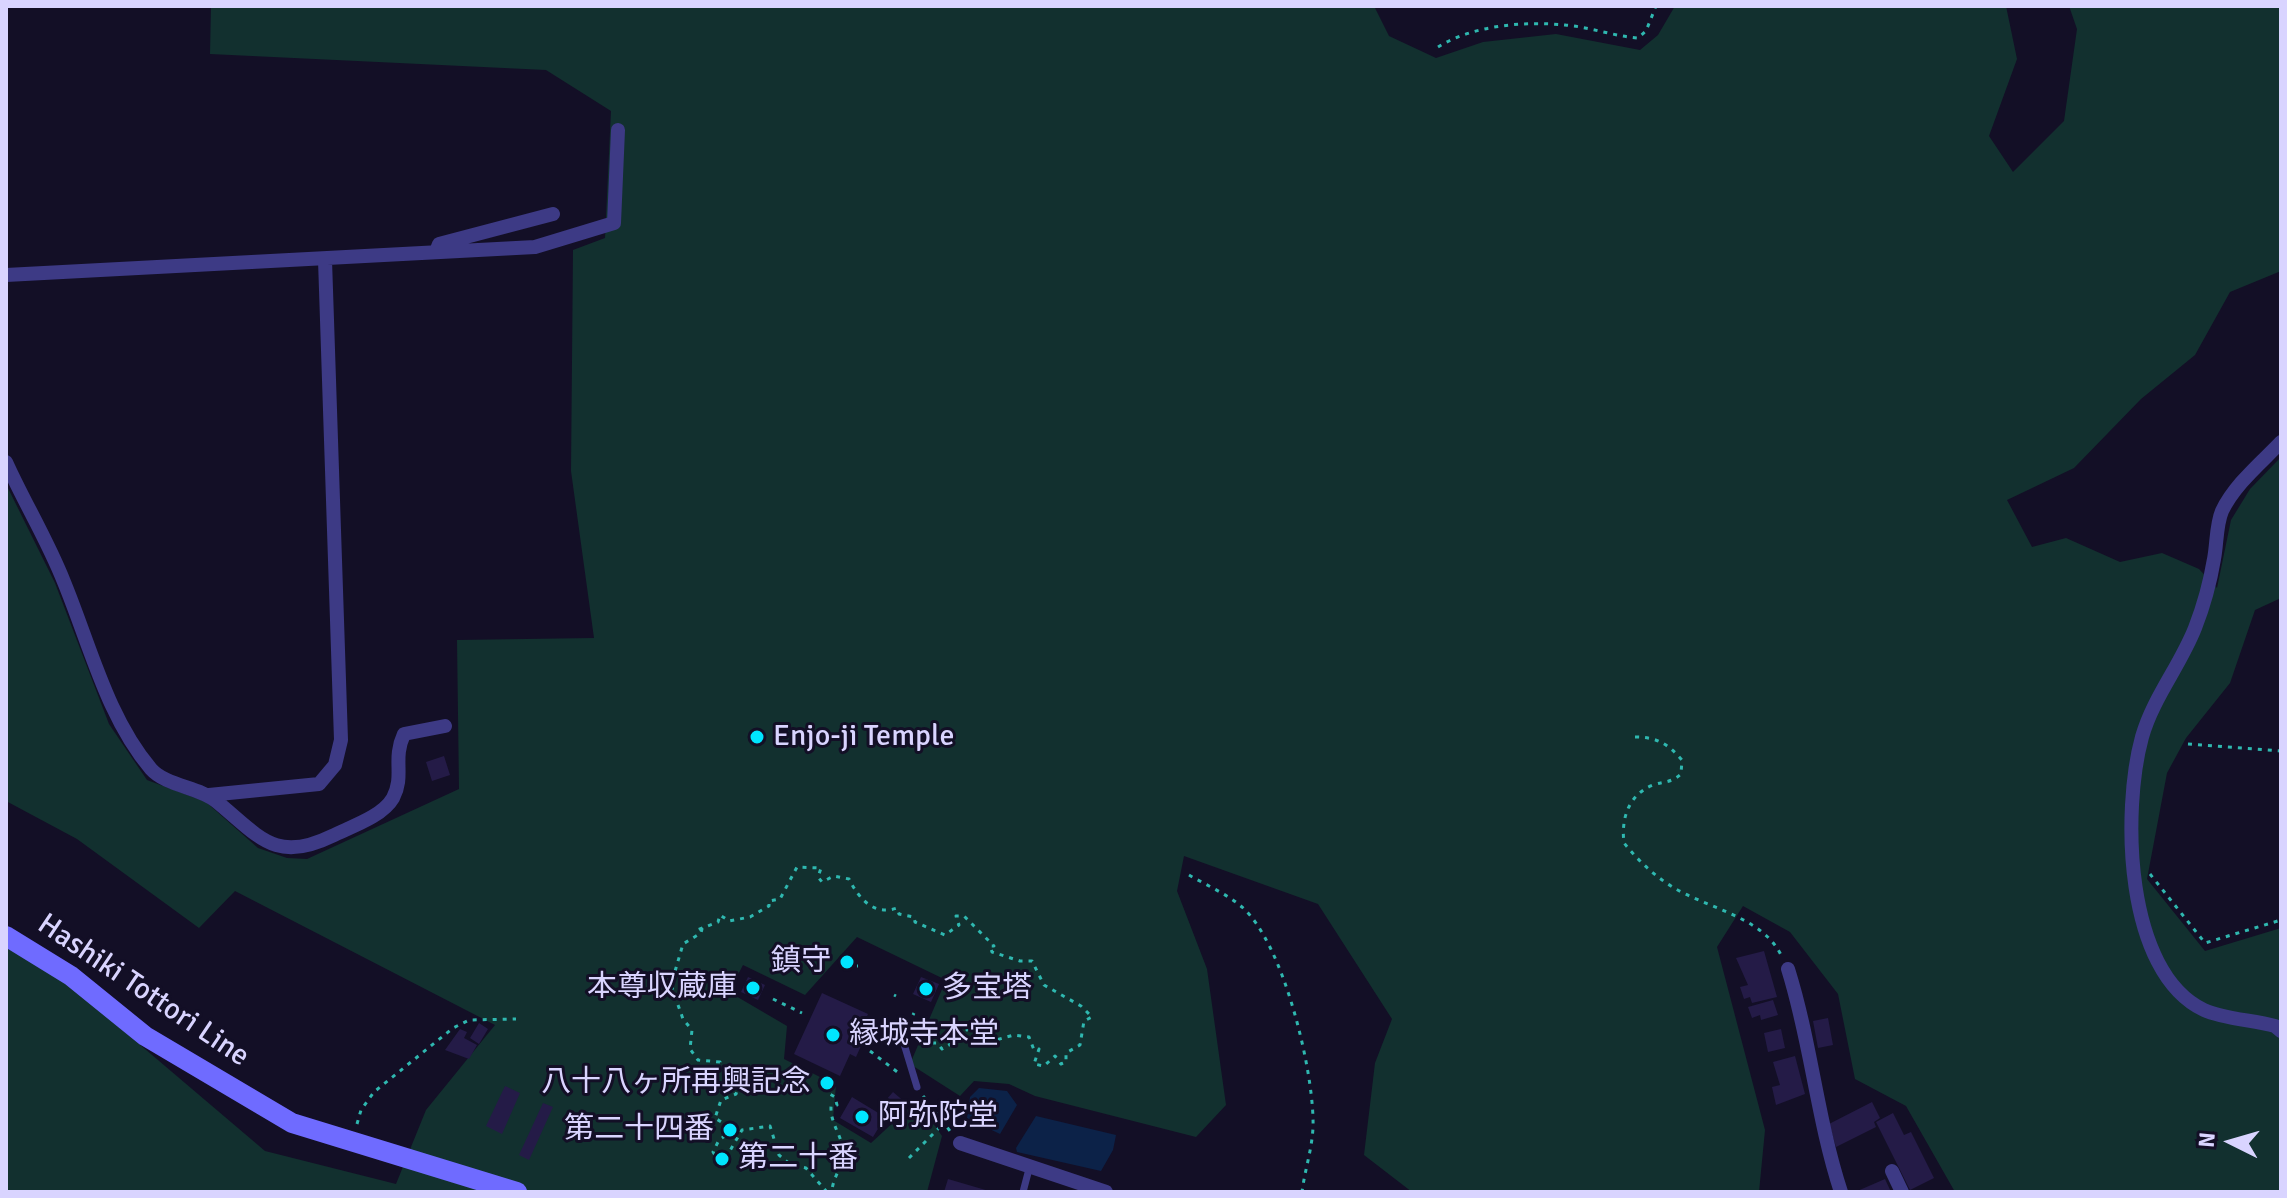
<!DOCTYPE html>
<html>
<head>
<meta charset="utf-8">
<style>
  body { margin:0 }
  #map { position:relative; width:2287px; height:1198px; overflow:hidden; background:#130f26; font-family:Signika,sans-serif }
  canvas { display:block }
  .frame { position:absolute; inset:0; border:8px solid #d9d4ff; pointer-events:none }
  .north { position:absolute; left:2191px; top:1102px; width:80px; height:80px; -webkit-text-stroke:6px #130f26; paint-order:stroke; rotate:275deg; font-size:22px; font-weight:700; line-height:32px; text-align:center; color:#d9d4ff }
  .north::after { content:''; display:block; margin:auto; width:28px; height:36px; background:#d9d4ff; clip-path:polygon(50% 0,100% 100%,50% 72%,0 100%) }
</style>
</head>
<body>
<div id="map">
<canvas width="2287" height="1198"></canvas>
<div class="frame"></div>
<div class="north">N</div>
</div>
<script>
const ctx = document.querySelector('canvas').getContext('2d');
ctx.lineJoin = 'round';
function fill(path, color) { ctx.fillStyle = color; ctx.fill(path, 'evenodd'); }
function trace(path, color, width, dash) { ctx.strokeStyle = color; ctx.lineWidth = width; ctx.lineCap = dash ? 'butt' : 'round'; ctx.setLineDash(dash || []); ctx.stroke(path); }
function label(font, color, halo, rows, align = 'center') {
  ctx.font = font + ' Signika,"Noto Sans JP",sans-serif'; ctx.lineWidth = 6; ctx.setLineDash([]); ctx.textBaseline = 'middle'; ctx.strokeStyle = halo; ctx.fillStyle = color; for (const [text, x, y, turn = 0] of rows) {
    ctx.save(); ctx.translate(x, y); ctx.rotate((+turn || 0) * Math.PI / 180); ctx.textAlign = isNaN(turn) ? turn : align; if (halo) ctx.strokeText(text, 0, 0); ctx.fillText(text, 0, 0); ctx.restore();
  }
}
fill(new Path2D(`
  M 211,6 L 1374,6 L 1389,36 L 1436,58 L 1483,42 L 1556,34 L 1640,50 L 1658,35 L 1675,6 L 2006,6 L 2017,59 L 1989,136 L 2013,172 L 2064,121 L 2077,29 L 2069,6 L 2281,6 L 2281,271 L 2230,292 L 2195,355 L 2141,399 L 2074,468 L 2007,500 L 2032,547 L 2066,538 L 2120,562 L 2162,553 L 2199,569 L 2217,588 L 2231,520 L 2250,489 L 2281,457 L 2281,598 L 2255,610 L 2230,683 L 2186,738 L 2167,773 L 2147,879 L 2205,951 L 2281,928 L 2281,1192 L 1955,1192 L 1906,1106 L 1855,1079 L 1838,994 L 1790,932 L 1743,906 L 1717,947 L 1765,1130 L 1759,1192 L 1412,1192 L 1364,1155 L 1375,1063 L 1392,1019 L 1318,904 L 1184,856 L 1177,891 L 1207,969 L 1226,1105 L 1196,1137 L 1035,1096 L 1009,1084 L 974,1081 L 960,1096 L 910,1064 L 946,980 L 857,937 L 805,995 L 743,965 L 729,992 L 787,1026 L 784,1059 L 836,1085 L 833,1120 L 871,1143 L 910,1107 L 922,1107 L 942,1136 L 927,1192 L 6,1192 L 6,946 L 65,981 L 265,1151 L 396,1184 L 426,1110 L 495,1025 L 235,891 L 199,928 L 77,839 L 6,801 L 6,484 L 55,583 L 109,724 L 147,780 L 206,802 L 258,848 L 287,858 L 307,859 L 459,789 L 457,640 L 594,638 L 571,471 L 573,250 L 605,238 L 611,111 L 546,70 L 210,54 Z`), '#12302f');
fill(new Path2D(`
  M 979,1088 L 1007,1091 L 1017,1105 L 1000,1134 L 967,1118 L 970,1097 Z
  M 1036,1116 L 1116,1135 L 1113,1150 L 1101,1171 L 1017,1152 L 1016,1148 Z`), '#0c2248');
fill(new Path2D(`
  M 444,756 L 450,775 L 432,781 L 426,762 Z
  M 1764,951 L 1777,997 L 1752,1003 L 1750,997 L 1744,999 L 1740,987 L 1748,985 L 1736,958 Z
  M 748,977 L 765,985 L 758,1000 L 741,992 Z
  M 921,977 L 939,984 L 931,1002 L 913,994 Z
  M 822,993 L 868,1014 L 859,1034 L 865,1037 L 856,1057 L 850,1054 L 840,1076 L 794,1054 Z
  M 1773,1000 L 1778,1015 L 1761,1020 L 1760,1015 L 1752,1018 L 1748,1007 Z
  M 1828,1018 L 1833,1045 L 1818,1048 L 1813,1021 Z
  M 479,1023 L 488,1029 L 479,1044 L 470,1038 Z
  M 460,1029 L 467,1032 L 464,1038 L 477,1045 L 469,1059 L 445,1050 Z
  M 1781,1029 L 1785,1048 L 1768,1052 L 1764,1033 Z
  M 1795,1056 L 1805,1094 L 1776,1105 L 1772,1087 L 1780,1085 L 1773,1062 Z
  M 505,1086 L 520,1093 L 502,1134 L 486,1126 Z
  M 893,1092 L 906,1103 L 900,1111 L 886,1100 Z
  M 852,1097 L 885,1117 L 873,1137 L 840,1118 Z
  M 1872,1102 L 1880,1118 L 1874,1122 L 1876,1127 L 1836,1147 L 1829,1124 Z
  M 543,1103 L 553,1107 L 529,1160 L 519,1155 Z
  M 1893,1113 L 1904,1135 L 1911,1132 L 1934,1178 L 1910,1190 L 1876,1122 Z
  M 948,1179 L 989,1191 L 988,1192 L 944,1192 Z
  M 1885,1179 L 1891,1192 L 1855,1192 Z`), '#241b47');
trace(new Path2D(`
  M 1438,47 C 1473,25 1525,21 1565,25 C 1590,27 1613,36 1638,38 L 1646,31 L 1656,6
  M 1635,737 C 1657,737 1668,744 1682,760 L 1681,774 C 1671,783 1665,781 1653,785 C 1628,795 1621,819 1624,843 C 1637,859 1652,874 1671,886 C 1705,908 1762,916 1781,955
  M 2188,744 L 2281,751
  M 2150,874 L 2205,943 L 2281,920
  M 1189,875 C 1206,885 1227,894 1242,907 C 1283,943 1312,1065 1313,1119 C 1314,1144 1305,1168 1302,1192
  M 857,966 L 858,966
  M 894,995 L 896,996
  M 773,999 L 802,1013
  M 913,1015 L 914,1013
  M 870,1051 L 900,1074
  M 828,1086 L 828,1093 L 835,1097 L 837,1105 L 831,1106 C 830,1125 844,1137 843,1155 C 842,1168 832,1179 832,1192
  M 923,1096 L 950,1131
  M 357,1124 L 361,1110 L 374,1092 L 453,1028 L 469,1020 L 516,1019
  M 909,1158 L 944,1123
  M 827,1192 L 806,1168 L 791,1165 L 779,1155 L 770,1126 L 742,1130 L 724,1161 L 719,1161 L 713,1152 L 719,1140 L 734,1130 L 715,1118 L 721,1100 L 736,1094 L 738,1087 L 731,1086 L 729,1073 L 718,1071 L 720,1062 L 698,1060 L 690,1049 L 692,1030 L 683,1019 L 671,985 L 683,944 L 701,933 L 702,929 L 697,930 L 718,922 L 720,915 L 729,921 L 750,917 L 769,906 L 769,901 L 780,899 L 797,867 L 821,868 L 818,877 L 822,882 L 834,876 L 849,879 C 859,899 874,916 897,908 L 899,914 L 914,917 L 915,922 L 945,935 L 959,925 L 956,916 L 964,916 L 994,946 L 990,946 L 992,952 L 1020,961 L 1032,961 L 1044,985 L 1081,1006 L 1092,1017 L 1084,1021 L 1080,1045 L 1066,1053 L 1066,1062 L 1061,1064 L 1055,1056 L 1044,1066 L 1034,1064 L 1039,1049 L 1034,1050 L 1029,1037 L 1014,1035 L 996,1040 L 992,1031 L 967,1030 L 969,1026 L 962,1024 L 950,1033 L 954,1042 L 942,1049 L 937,1043 L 918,1043`), '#2fb8b0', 3, [4, 6]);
trace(new Path2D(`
  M 904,1044 L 917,1087
  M 1023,1192 L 1029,1169`), '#3d3a85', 7);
trace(new Path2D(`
  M 437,249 L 439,244 L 553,214
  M 6,275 L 535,247 L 614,223 L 618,130
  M 2281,442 C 2261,463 2235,484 2222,511 C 2216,525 2217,544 2214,559 C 2210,583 2204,605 2195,628 C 2180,666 2153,698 2142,737 C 2122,810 2124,972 2204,1010 C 2224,1019 2253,1020 2275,1026 L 2281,1031
  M 6,462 C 24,502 48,541 64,582 C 90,645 107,717 151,769 C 166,786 199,787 216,801 C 259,836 275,864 332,836 C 350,827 382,817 393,798 C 405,775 392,760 404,734 L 445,726
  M 209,795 L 319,784 L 335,765 L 341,740 L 325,260
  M 1788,969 C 1811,1042 1817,1119 1841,1192
  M 960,1143 L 1106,1192
  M 1892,1171 L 1902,1192`), '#3d3a85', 14);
trace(new Path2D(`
  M 6,936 L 71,976 L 145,1036 L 292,1123 L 517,1192`), '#6f6bff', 20);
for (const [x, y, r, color] of [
  [757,737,8,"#00e5ff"],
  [847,962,8,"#00e5ff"],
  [753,988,8,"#00e5ff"],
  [926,989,8,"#00e5ff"],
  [833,1035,8,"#00e5ff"],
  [827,1083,8,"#00e5ff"],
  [862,1117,8,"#00e5ff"],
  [730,1130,8,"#00e5ff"],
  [722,1159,8,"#00e5ff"]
]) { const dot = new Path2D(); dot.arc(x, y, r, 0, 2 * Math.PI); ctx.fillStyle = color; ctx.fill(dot); trace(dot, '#130f26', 3); }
label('30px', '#d9d4ff', '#130f26', [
  ["Enjo-ji Temple",773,737],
  ["鎮守",831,962,"right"],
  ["本尊収蔵庫",737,988,"right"],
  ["多宝塔",942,989],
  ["縁城寺本堂",849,1035],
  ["八十八ヶ所再興記念",811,1083,"right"],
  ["阿弥陀堂",878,1117],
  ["第二十四番",714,1130,"right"],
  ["第二十番",738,1159]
], 'left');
label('30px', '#d9d4ff', '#130f26', [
  ["Hashiki Tottori Line",143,991,34]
]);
</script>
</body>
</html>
